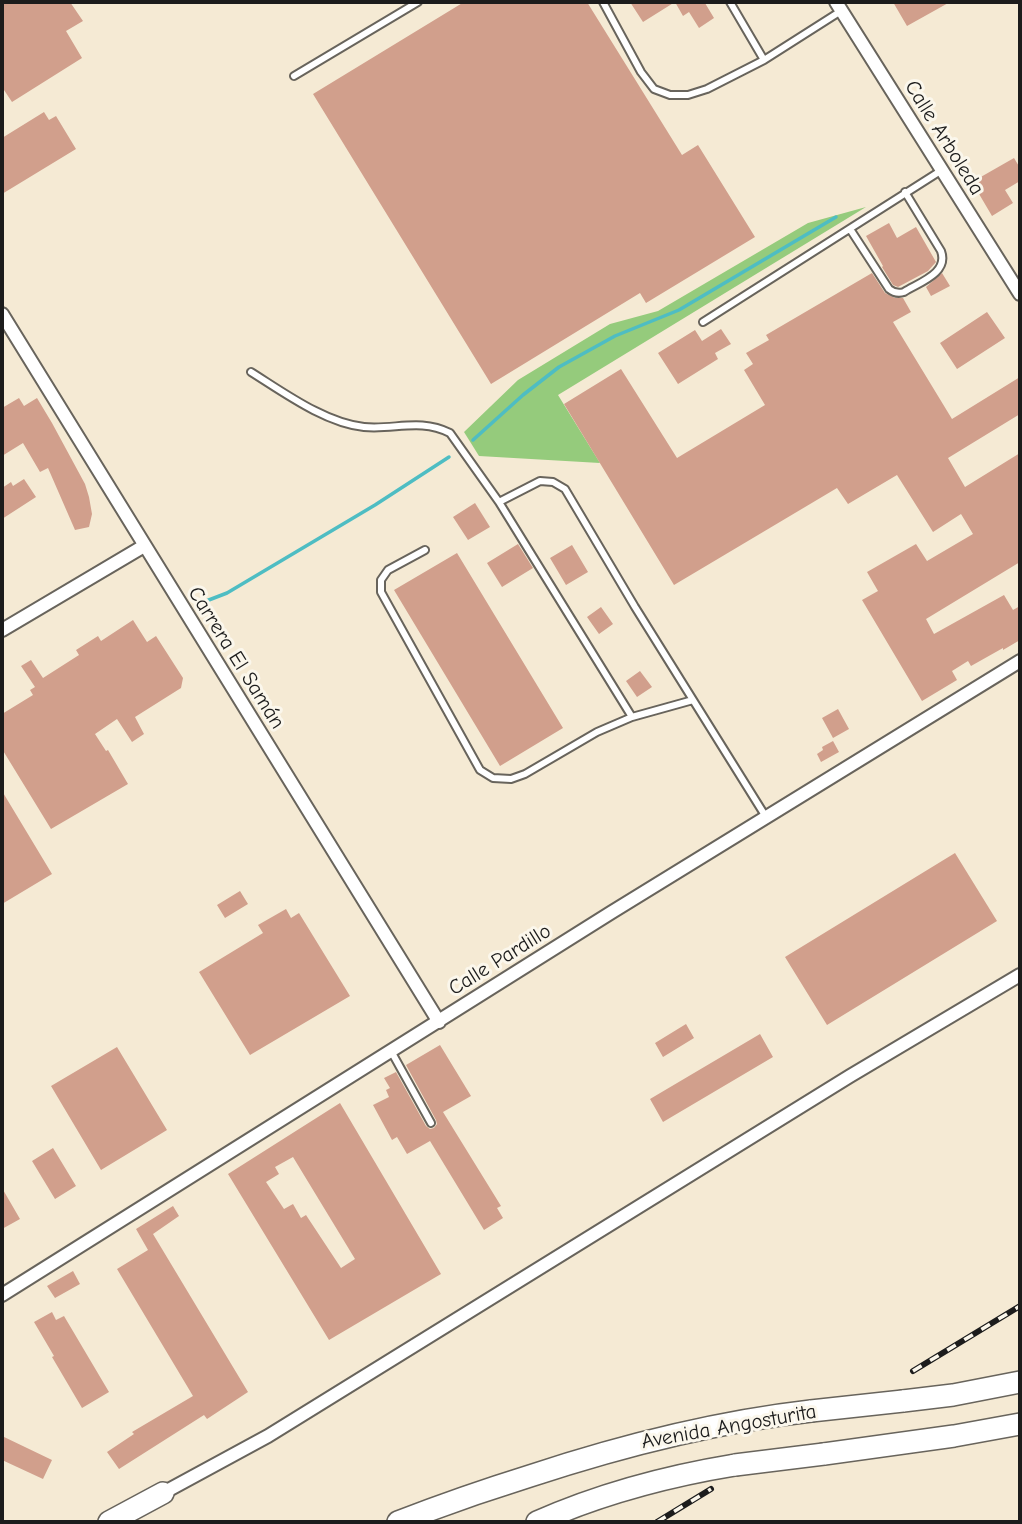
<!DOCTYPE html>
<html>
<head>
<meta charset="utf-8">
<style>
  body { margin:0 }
  #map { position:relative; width:1022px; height:1524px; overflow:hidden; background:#f5ead4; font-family:"Comic Neue",sans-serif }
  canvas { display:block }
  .frame { position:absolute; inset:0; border:4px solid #1c1c1c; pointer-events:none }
</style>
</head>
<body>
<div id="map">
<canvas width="1022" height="1524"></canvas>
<div class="frame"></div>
</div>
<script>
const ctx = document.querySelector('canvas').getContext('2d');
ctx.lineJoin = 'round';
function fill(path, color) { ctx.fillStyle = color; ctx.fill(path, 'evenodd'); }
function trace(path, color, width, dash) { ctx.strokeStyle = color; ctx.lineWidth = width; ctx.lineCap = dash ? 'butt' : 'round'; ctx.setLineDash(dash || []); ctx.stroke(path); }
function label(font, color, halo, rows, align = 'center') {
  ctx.font = font + ' "Comic Neue",sans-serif'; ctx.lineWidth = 6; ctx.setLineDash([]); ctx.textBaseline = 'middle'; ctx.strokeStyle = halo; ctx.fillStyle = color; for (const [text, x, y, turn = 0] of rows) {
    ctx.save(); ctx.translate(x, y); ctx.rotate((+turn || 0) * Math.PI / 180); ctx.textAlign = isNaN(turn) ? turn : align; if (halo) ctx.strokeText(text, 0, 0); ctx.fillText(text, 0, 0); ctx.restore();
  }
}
fill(new Path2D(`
  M 866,207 L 558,395 L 600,463 L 479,456 L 464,432 L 518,380 L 610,324 L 658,311 L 808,223 Z`), '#95cb7c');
trace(new Path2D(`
  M 473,440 L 523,395 L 559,367 L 615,336 L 679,310 L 836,217
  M 201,603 L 227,593 L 375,505 L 449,457`), '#4ebdc3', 3.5);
fill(new Path2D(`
  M 2,2 L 70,2 L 83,21 L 66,31 L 82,58 L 12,102 L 2,87 Z
  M 464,2 L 587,2 L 682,155 L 698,145 L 755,237 L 646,303 L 640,293 L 491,384 L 313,94 Z
  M 630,2 L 706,2 L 705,3 L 714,18 L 699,28 L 689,12 L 683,16 L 675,2 L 643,22 Z
  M 893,2 L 950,2 L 907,26 Z
  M 44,112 L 49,120 L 56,116 L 76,149 L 2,194 L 2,138 Z
  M 1014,158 L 1020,168 L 1020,181 L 1005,190 L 1013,203 L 992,216 L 972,182 Z
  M 889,223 L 897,238 L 916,227 L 936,262 L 928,271 L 898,287 L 893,285 L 882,267 L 883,266 L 866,236 Z
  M 872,273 L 885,293 L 895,298 L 903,298 L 911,312 L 893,322 L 952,419 L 1020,377 L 1020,414 L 948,458 L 965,487 L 1020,453 L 1020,562 L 926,619 L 934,634 L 1004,595 L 1013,610 L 1020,606 L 1020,640 L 1003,650 L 1003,648 L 971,666 L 968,661 L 952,671 L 957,680 L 922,701 L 862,600 L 878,591 L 867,572 L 916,544 L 927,561 L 973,534 L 961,514 L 933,532 L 897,475 L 848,504 L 837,488 L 674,585 L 564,404 L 621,369 L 677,458 L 765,405 L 744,370 L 753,364 L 746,353 L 769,340 L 766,335 Z
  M 942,273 L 950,286 L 931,296 L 926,287 Z
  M 987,312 L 1005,338 L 957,369 L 940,343 Z
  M 721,329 L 731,344 L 715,353 L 718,359 L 678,384 L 658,353 L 695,330 L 702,341 Z
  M 19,398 L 24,406 L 37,398 L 52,423 L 85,484 L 89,497 L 92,514 L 89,527 L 75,530 L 48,468 L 40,472 L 23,443 L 2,456 L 2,408 Z
  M 24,479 L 36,497 L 2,519 L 2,488 L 11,482 L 13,486 Z
  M 475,503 L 490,527 L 468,540 L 453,517 Z
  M 518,544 L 533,568 L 502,587 L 487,563 Z
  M 572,545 L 588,572 L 566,585 L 550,558 Z
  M 457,553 L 563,728 L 500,766 L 394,590 Z
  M 601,607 L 613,624 L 599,634 L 587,617 Z
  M 133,620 L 147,642 L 156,636 L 183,678 L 181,688 L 135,717 L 144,734 L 132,742 L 117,719 L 95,734 L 106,751 L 108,750 L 128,784 L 51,829 L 2,749 L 2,714 L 33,695 L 30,690 L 35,687 L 21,666 L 31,660 L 43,678 L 79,655 L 76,650 L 98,636 L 101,641 Z
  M 640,671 L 652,687 L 637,697 L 626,681 Z
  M 838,709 L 849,729 L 833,738 L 822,718 Z
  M 833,741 L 839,752 L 821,762 L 817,754 L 823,750 L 822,747 Z
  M 2,791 L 52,874 L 2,904 Z
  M 955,853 L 997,921 L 827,1025 L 785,957 Z
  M 240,891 L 248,904 L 225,918 L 217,905 Z
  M 286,909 L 291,918 L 299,913 L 350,996 L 250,1055 L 199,972 L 263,933 L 258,925 Z
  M 686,1024 L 694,1038 L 663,1057 L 655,1043 Z
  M 760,1034 L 773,1057 L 663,1122 L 650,1099 Z
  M 440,1045 L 471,1096 L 443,1112 L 501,1206 L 497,1208 L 503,1218 L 484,1230 L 430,1141 L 407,1154 L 397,1137 L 392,1140 L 373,1105 L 389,1097 L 386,1090 L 390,1088 L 384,1078 L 396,1072 L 426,1126 L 430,1129 L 434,1128 L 437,1124 L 436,1120 L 406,1065 Z
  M 117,1047 L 167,1130 L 101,1170 L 51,1086 Z
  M 340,1103 L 441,1274 L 329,1340 L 228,1174 ZM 293,1157 L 355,1259 L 341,1268 L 306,1215 L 301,1218 L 293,1204 L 284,1209 L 266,1182 L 279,1174 L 275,1167 Z
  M 53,1148 L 76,1186 L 55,1199 L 32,1161 Z
  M 2,1188 L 20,1219 L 2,1229 Z
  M 173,1206 L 179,1216 L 153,1234 L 248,1392 L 207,1419 L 204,1415 L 119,1469 L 107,1452 L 134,1434 L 132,1432 L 193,1396 L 117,1269 L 148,1250 L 136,1229 Z
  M 73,1271 L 80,1284 L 55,1298 L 47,1286 Z
  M 52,1312 L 56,1320 L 64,1316 L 109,1392 L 82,1408 L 52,1357 L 54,1356 L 34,1322 Z
  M 2,1436 L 52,1460 L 43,1479 L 2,1460 Z`), '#d19f8c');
const lane = new Path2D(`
  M 603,2 L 641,72 L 654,89 L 670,95 L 688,95 L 707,89 L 764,60 L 841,11
  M 730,2 L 764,60
  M 294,76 L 418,2
  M 850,229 L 889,289 C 894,293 898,294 904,292 C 920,282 949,273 941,251 L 905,192
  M 703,322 L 942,170
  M 251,372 C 283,392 325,423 364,427 C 395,430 420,418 450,433 L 499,502 L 632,717
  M 499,502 L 540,481 L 553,482 L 565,489 L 635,607 L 766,817
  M 425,550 L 388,570 L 381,580 L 381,592 L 480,770 L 493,778 L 511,779 L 525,774 L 597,732 L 632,717 L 693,700
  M 391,1051 L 431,1123`);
const street = new Path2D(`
  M 836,2 L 1020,294
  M 2,314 L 439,1022
  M 2,630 L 144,546
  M 2,1295 L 612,912 L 1020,661
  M 163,1493 L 268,1436 L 850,1076 L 1020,975`);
const highway = new Path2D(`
  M 903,1401 L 953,1395 L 1020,1382
  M 824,1454 L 954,1436 L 1020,1424
  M 109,1522 L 163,1493
  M 398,1522 C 442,1505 485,1490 530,1476 C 621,1446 715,1422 811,1411
  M 537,1522 C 600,1494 668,1476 735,1465`);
trace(lane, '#68645c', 10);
trace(street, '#68645c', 16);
trace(highway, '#68645c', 24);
trace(lane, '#fff', 6);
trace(street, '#fff', 12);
trace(highway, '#fff', 21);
const rail = new Path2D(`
  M 913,1371 L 1020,1306
  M 657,1522 L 711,1489`);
trace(rail, '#1c1c1c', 6);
trace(rail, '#fbf7ec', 3.5, [10]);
const highwayBridge = new Path2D(`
  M 811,1411 L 903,1401
  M 735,1465 L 824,1454`);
trace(highwayBridge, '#68645c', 24, []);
trace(highwayBridge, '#fff', 21);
label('21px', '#1c1c1c', '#fbf7ec', [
  ["Calle Arboleda",944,138,58],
  ["Carrera El Samán",236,658,58],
  ["Calle Pardillo",500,960,-32],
  ["Avenida Angosturita",729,1427,-10]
]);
</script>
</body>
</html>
